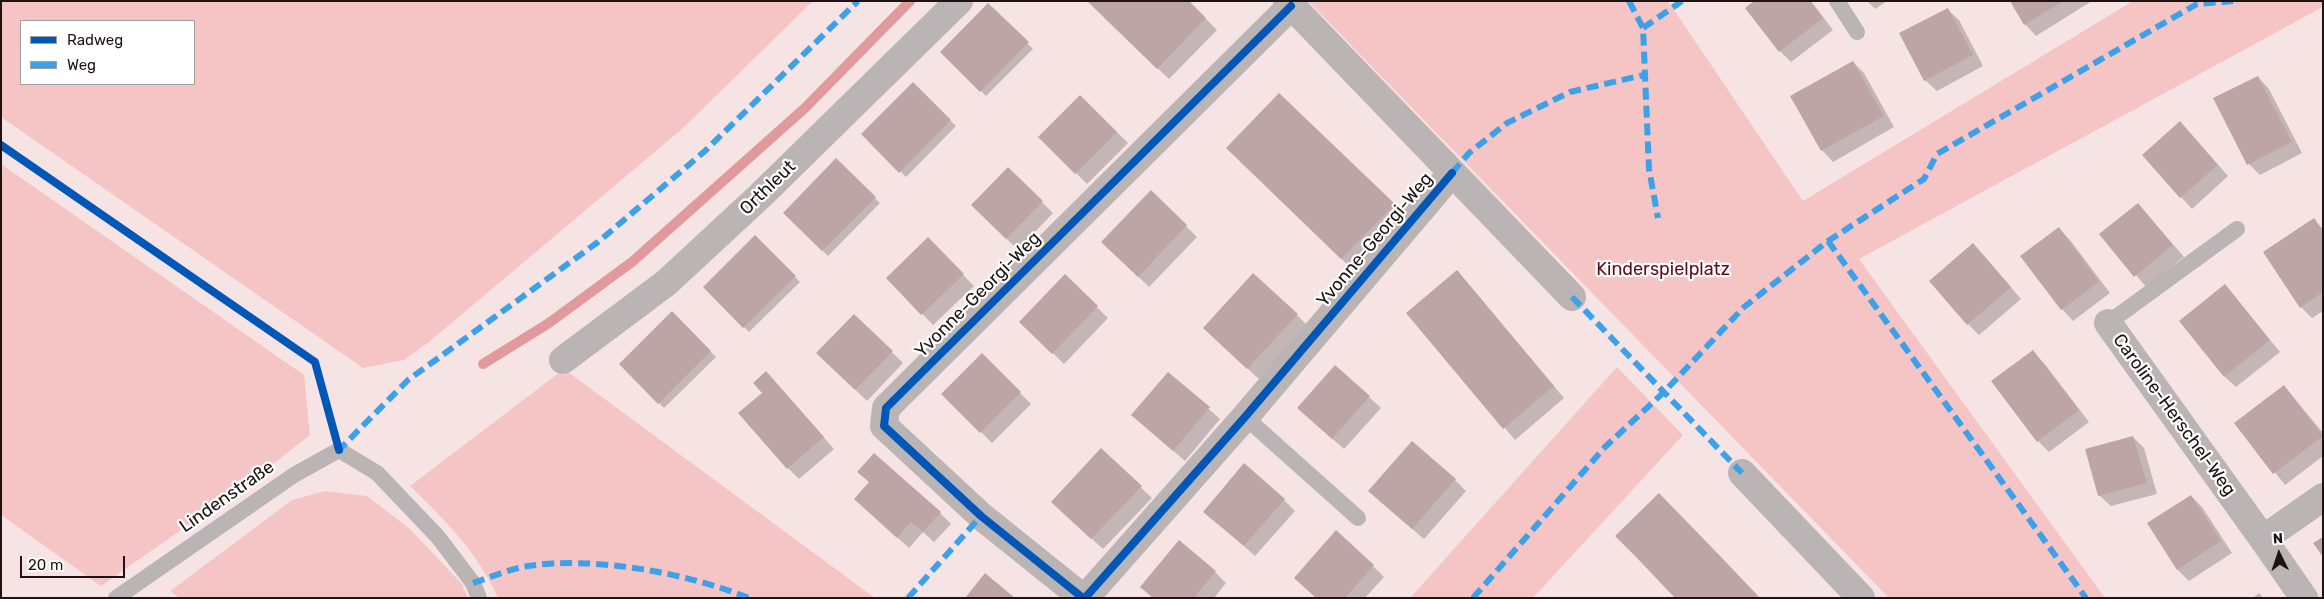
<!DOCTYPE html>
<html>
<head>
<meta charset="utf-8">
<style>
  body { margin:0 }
  #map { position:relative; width:2324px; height:599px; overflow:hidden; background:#f6e4e4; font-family:Rubik,sans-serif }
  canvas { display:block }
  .frame { position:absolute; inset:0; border:2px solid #1f1212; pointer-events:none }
  .legend { position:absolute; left:20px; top:20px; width:175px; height:65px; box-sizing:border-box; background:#fff; border:1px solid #a5a0a0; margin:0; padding:6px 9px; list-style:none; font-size:15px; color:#1f1212 }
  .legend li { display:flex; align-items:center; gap:10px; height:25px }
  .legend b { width:25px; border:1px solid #a5a0a0 }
  .north { position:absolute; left:2254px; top:529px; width:50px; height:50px; -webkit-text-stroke:4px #fff; paint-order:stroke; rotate:356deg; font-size:14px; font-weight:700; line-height:20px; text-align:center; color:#1f1212 }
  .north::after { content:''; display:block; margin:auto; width:18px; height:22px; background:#1f1212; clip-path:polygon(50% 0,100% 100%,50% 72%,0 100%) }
  .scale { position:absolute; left:20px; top:556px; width:105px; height:22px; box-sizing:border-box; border:2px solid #1f1212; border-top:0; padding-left:6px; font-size:15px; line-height:18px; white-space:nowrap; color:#1f1212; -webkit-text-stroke:4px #fff; paint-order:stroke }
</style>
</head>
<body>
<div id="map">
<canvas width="2324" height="599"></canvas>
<div class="frame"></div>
<ul class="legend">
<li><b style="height:6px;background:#0057b8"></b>Radweg</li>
<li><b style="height:6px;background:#3da1ea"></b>Weg</li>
</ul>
<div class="north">N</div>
<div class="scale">20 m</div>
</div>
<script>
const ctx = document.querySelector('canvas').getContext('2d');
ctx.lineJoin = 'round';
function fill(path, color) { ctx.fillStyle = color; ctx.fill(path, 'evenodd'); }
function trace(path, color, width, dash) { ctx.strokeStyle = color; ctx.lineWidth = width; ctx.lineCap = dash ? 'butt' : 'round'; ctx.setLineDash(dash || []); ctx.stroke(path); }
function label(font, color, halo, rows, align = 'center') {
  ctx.font = font + ' Rubik,sans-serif'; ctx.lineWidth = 4.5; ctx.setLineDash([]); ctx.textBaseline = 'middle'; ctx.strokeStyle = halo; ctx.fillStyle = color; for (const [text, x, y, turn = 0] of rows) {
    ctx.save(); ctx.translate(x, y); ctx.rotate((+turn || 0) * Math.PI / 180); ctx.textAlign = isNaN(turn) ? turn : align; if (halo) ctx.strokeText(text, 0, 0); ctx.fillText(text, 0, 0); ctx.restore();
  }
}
fill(new Path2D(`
  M 1,1 L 813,1 L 682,129 L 429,342 L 404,360 L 363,368 L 1,117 ZM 21,21 L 194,21 L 194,84 L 21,84 Z
  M 1308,1 L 1668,1 L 1803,201 L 2133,1 L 2323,1 L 2323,7 L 1859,259 L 2105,598 L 1889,598 Z
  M 1,164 L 304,375 L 310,435 L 254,479 L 101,586 L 1,515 Z
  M 1617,367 L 1683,435 L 1533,598 L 1410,598 Z
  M 564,369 L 875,598 L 498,598 C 479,554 444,519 410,486 Z
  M 325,491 L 367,496 L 410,529 L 462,584 L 468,598 L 179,598 L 170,591 L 292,500 Z`), '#f5c5c6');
fill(new Path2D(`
  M 1088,1 L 1188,1 L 1217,30 L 1169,79 Z
  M 1756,1 L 1811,1 L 1833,30 L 1791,62 L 1780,51 Z
  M 1867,1 L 1887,1 L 1875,9 Z
  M 2011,1 L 2092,1 L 2036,36 L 2025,24 Z
  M 988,5 L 1033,49 L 986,96 L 942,52 Z
  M 1947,9 L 1959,20 L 1983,66 L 1937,91 L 1925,80 L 1901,34 Z
  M 1853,62 L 1864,73 L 1894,127 L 1833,162 L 1822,150 Z
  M 2258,77 L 2269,89 L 2302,153 L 2260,175 L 2249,164 Z
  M 913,84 L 956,126 L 906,177 L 862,134 Z
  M 1080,96 L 1128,143 L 1087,184 L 1040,137 Z
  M 2191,134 L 2228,176 L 2192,209 L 2143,155 Z
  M 1238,159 L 1394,205 L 1405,216 L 1353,270 Z
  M 836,160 L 880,203 L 828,256 L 784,213 Z
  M 1008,169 L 1053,213 L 1018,250 L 972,205 Z
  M 2138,204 L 2184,257 L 2146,287 L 2101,234 Z
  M 2314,220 L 2323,229 L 2323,311 L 2312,318 L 2301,307 Z
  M 1186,226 L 1197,237 L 1149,287 L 1114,253 Z
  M 2059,229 L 2070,240 L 2110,293 L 2073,321 L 2062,309 L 2022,256 Z
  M 755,237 L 800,282 L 749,332 L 704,287 Z
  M 928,239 L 974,286 L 933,325 L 888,278 Z
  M 1984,256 L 2021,299 L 1979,335 L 1968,324 Z
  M 1457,272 L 1564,398 L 1515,440 L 1407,313 Z
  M 1065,276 L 1108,318 L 1064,364 L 1021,322 Z
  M 2225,285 L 2280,352 L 2236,387 L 2224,376 Z
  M 672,313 L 716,357 L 664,408 L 620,364 Z
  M 854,315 L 903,363 L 867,401 L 818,353 Z
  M 1297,315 L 1308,326 L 1259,379 L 1215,339 Z
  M 2033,352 L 2044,363 L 2089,422 L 2049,452 L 2038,441 Z
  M 982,355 L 1031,404 L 992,443 L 943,394 Z
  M 1335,366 L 1381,408 L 1344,449 L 1310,419 Z
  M 1168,373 L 1220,419 L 1185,461 L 1132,415 Z
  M 777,384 L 834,449 L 799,479 L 788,468 L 763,393 Z
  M 2284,386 L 2323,433 L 2323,456 L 2285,485 L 2236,423 Z
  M 2133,437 L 2144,448 L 2157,494 L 2111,506 L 2099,495 Z
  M 1101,450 L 1152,498 L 1103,549 L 1064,513 Z
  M 1455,480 L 1466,491 L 1424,539 L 1381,502 Z
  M 2191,496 L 2202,507 L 2232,553 L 2189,581 L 2178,570 L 2149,524 Z
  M 1284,500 L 1295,511 L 1255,556 L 1205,511 Z
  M 867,510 L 940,513 L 951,524 L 934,542 L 923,532 L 909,548 Z
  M 1373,566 L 1384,577 L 1365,598 L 1317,598 Z
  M 1215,572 L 1226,583 L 1214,598 L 1153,598 L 1142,587 Z
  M 2259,593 L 2263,598 L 2253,598 Z`), '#0003');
trace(new Path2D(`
  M 483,364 L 549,323 L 632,262 L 805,108 L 910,1`), '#e09a9e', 10);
fill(new Path2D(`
  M 1087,1 L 1189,1 L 1206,18 L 1157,69 Z
  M 1754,1 L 1810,1 L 1823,18 L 1779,52 L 1745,8 Z
  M 2010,1 L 2063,1 L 2024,25 Z
  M 988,3 L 1029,42 L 980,92 L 940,52 Z
  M 1948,8 L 1973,55 L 1924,81 L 1899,33 Z
  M 1853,61 L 1884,116 L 1821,151 L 1790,96 Z
  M 2258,76 L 2292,142 L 2247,165 L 2213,98 Z
  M 913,82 L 951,120 L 899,173 L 861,134 Z
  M 1279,93 L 1395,204 L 1341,259 L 1226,148 Z
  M 1080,95 L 1117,132 L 1075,174 L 1038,137 Z
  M 2180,121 L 2218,165 L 2180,198 L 2142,155 Z
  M 836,158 L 876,197 L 822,251 L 783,213 Z
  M 1008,167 L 1043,201 L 1006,239 L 971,205 Z
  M 1151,190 L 1187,225 L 1138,277 L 1101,242 Z
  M 2138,203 L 2173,245 L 2134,277 L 2099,234 Z
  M 2314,218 L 2323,231 L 2323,292 L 2300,308 L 2263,252 Z
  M 2059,227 L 2099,282 L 2061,310 L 2020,256 Z
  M 755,235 L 796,276 L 743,328 L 703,287 Z
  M 928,237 L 964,274 L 921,315 L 886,278 Z
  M 1973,243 L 2011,287 L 1967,325 L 1929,281 Z
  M 1457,270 L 1554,386 L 1503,429 L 1406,313 Z
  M 1253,273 L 1298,314 L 1247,369 L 1203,328 Z
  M 1065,274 L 1098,306 L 1052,354 L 1019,322 Z
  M 2225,284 L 2270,340 L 2224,377 L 2179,321 Z
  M 672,311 L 711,351 L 658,404 L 619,364 Z
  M 854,314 L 893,351 L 855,390 L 816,353 Z
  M 2033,350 L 2079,410 L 2037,442 L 1991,381 Z
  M 982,353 L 1021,392 L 980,433 L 941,394 Z
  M 1335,365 L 1370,396 L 1332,439 L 1297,408 Z
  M 766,371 L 824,437 L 787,469 L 738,413 L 762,393 L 753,383 Z
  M 1168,372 L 1210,407 L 1173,451 L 1131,415 Z
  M 2284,385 L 2323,436 L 2273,474 L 2234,423 Z
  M 2133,436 L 2147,483 L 2098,496 L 2085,449 Z
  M 1412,441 L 1456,479 L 1412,529 L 1368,491 Z
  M 1101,448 L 1142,486 L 1091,539 L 1051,502 Z
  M 874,453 L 941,512 L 923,532 L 911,522 L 897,538 L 854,499 L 869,482 L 857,472 Z
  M 1244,463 L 1285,499 L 1244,546 L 1203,512 Z
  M 1659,493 L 1723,559 L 1760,598 L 1675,598 L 1637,558 L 1615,536 Z
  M 2191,495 L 2221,541 L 2177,570 L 2147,523 Z
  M 1336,530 L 1374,565 L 1345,598 L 1316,598 L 1294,578 Z
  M 2323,537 L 2323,557 L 2313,543 Z
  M 1179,540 L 1216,571 L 1194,598 L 1153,598 L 1140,587 Z
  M 985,573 L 1015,598 L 965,598 Z`), '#bda5a6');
trace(new Path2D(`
  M 1837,1 L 1857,32
  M 2108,323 L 2237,229
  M 1245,417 L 1358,518
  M 116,598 L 294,475 L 339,450 L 377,473 L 438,537 L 473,583 L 479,598`), '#bbb4b4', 16);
trace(new Path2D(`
  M 1287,1 L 1572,297
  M 2108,323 L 2263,539 L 2323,497
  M 563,360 L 666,283 L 761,195 L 959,1
  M 1742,473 L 1861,598
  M 2263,539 L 2304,598
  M 1083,598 L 981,516 L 884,426 L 886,408 L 1291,6
  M 1085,598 L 1245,417 L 1452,173`), '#bbb4b4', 28);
trace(new Path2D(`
  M 1629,1 L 1643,28 L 1649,169 L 1658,218
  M 1643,28 L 1682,1
  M 1452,173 L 1469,153 L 1507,123 L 1570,92 L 1644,75
  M 1828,241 L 2086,598
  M 1572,297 L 1742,473
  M 338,448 L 339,450 L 408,380 L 598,242 L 705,151 L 858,1
  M 473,583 C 491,577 510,569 528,566 C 595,556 686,573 749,598
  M 908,598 L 981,516
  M 1473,598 L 1605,447 L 1664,392 L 1744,307 L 1828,241 L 1924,179 L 1937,154 L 2197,4 L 2233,1`), '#3da1ea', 6, [12, 6]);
trace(new Path2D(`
  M 1,145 L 315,362 L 339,450
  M 1083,598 L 981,516 L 884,426 L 886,408 L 1291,6
  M 1085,598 L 1245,417 L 1452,173`), '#0057b8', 8);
label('18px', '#1f1212', '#fff', [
  ["Orthleut",768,188,-44],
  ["Yvonne-Georgi-Weg",1375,240,-50],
  ["Yvonne-Georgi-Weg",978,295,-45],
  ["Caroline-Herschel-Weg",2174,415,54],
  ["Lindenstraße",227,497,-35]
]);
label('18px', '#5e0b1b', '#fff', [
  ["Kinderspielplatz",1663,270]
]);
</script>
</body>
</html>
